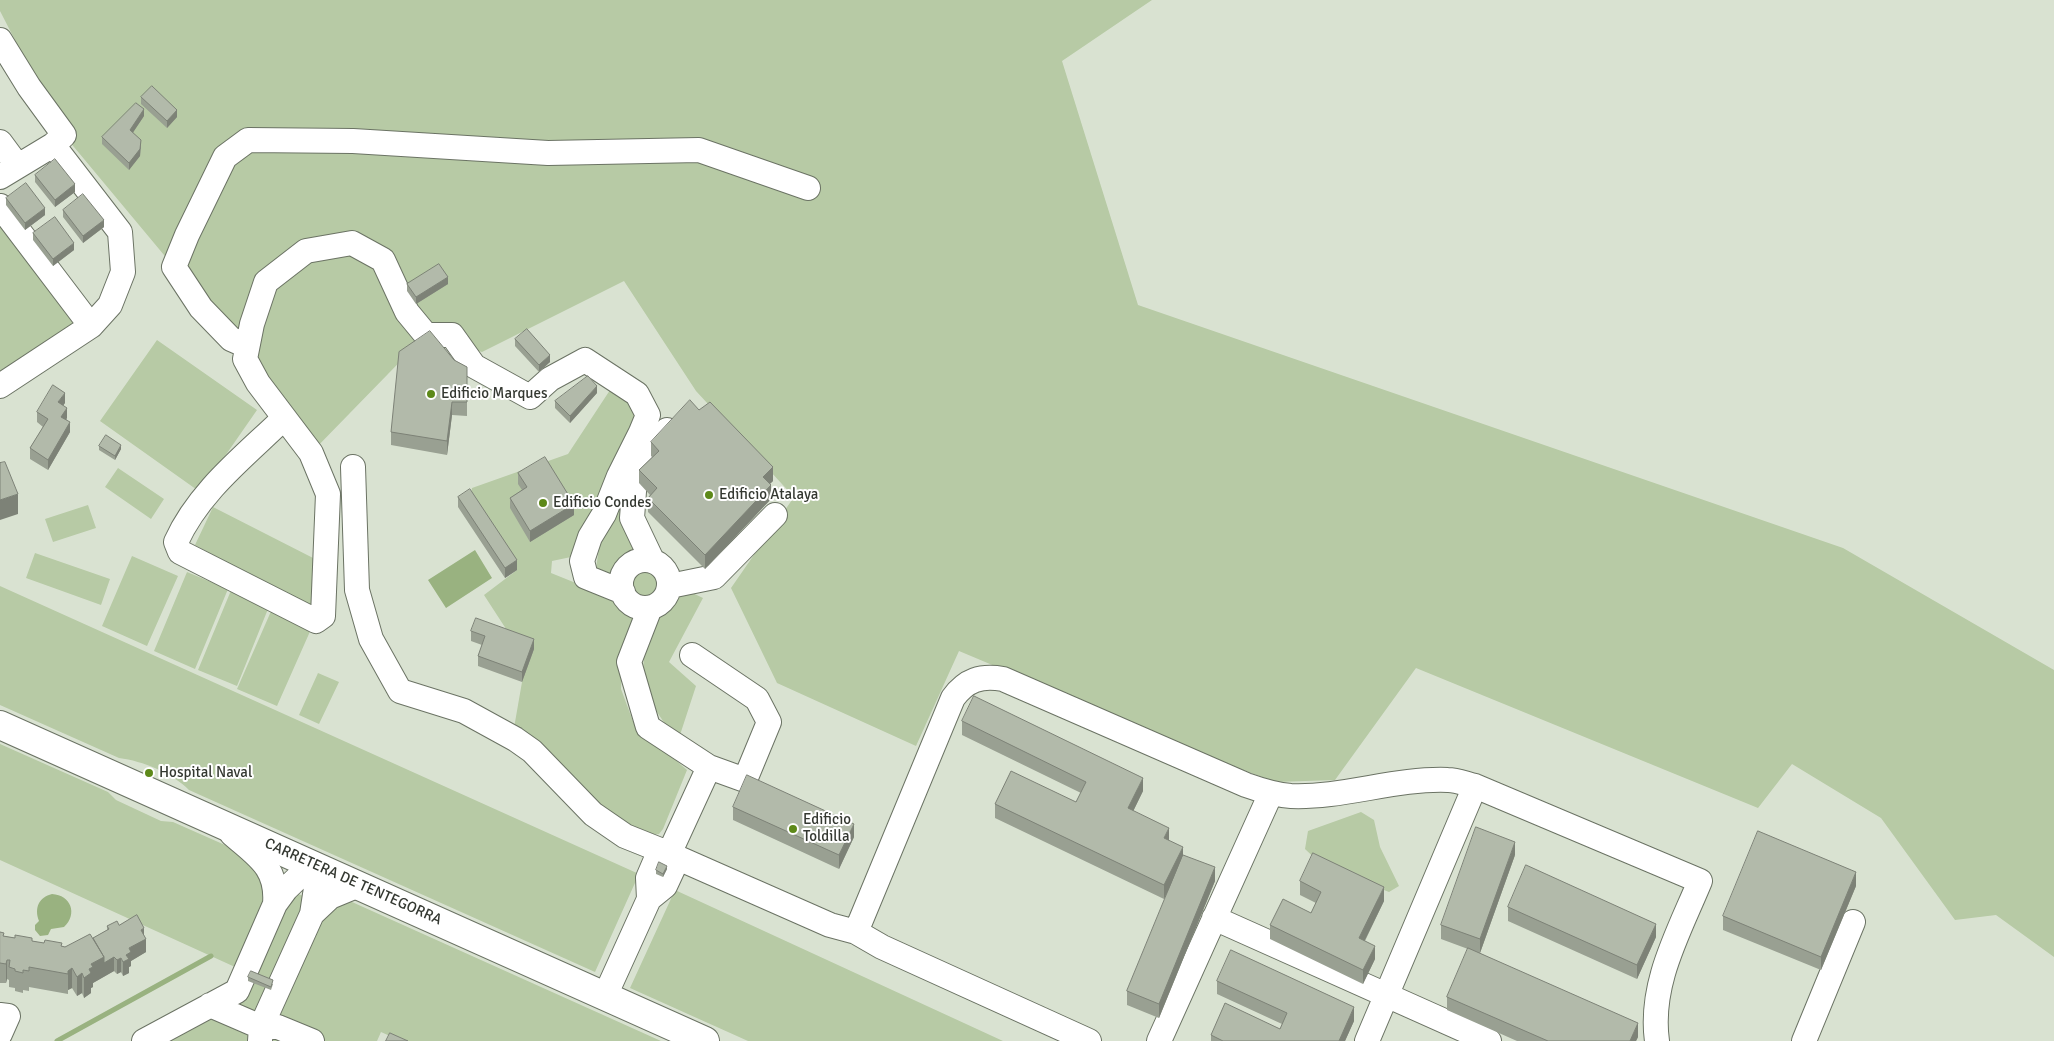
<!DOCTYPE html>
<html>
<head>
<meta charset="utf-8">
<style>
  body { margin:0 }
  canvas { display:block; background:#d9e2d1 }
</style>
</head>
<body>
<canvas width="2054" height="1041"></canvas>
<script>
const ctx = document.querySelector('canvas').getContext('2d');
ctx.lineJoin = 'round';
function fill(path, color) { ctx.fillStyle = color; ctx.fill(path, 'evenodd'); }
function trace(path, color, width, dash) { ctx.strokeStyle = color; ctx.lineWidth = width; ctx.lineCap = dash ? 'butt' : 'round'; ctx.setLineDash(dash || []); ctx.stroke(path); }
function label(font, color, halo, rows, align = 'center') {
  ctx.font = font + ' Signika,sans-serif'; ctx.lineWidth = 4; ctx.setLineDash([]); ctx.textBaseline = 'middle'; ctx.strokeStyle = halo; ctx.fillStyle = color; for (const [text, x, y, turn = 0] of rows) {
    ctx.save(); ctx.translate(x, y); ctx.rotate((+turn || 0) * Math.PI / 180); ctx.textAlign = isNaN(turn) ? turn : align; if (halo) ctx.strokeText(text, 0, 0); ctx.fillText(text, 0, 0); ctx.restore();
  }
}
fill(new Path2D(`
  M 0,0 L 1152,0 L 1062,61 L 1138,305 L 1843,548 L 2054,670 L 2054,957 L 1996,915 L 1955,920 L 1881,818 L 1792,764 L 1758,808 L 1416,668 L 1335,780 L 1276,782 L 1235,767 L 959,651 L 916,746 L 777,683 L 731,588 L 794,497 L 696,391 L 624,281 L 482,352 L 426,335 L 311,453 L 174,267 L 64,135 L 0,11 Z
  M 0,225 L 74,323 L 0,371 Z
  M 157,340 L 257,410 L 200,492 L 100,421 Z
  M 612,387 L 633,401 L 639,427 L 571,557 L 552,561 L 551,573 L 618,600 L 636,617 L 622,648 L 621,689 L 634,724 L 687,770 L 663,829 L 659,834 L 651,835 L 640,832 L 595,804 L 514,728 L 522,682 L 508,632 L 484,595 L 517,570 L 470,499 L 472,488 L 568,454 Z
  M 654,418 L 668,424 L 632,476 L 636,554 L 620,566 L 615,576 L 596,569 L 602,526 Z
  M 118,468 L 164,499 L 151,519 L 105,487 Z
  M 88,505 L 96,528 L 53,542 L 45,519 Z
  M 213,507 L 317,560 L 318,612 L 195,545 Z
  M 35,553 L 110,579 L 101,605 L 26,578 Z
  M 132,556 L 178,576 L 147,646 L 102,626 Z
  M631 584a15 15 0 1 1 30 0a15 15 0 1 1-30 0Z
  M 187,572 L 228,589 L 195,669 L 154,651 Z
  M 0,586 L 639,874 L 595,972 L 189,790 C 172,773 143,761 119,758 L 0,705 Z
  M 232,588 L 270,604 L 237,686 L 198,670 Z
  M 682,588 L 703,598 L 669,662 L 696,686 L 679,738 L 671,733 L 647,697 L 643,671 L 645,644 L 658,614 L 666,603 Z
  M 272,609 L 312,627 L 277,706 L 237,689 Z
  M 318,673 L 339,682 L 319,724 L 299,715 Z
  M 0,744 L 108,792 L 116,800 L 161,821 L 173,822 L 234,849 L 264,881 L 314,900 L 352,902 L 661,1041 L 401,1041 L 381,1032 L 377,1041 L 144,1041 L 246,972 L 0,860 Z
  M 1361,812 L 1374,820 L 1380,847 L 1399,886 L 1389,892 L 1323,866 L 1305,849 L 1308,831 Z
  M 675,890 L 1003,1041 L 748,1041 L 630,988 Z`), '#b7caa5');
fill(new Path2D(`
  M 475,550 L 492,578 L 446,608 L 428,580 Z
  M 52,894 C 71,895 78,914 64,927 L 51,929 L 48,935 L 40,936 L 35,930 L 35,925 L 39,921 C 34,908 39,897 52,894 Z`), '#99b280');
trace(new Path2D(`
  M 57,1041 L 211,956`), '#99b280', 5);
const minor = new Path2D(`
  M 0,40 L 29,87 L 64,135 L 53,145 L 0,177
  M 0,142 L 17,165
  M 0,206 L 91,326
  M 247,346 L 231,339 L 201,308 L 174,267 L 187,235 L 225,157 L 248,140 L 353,141 L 548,153 L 699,150 L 808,188
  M 0,386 L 91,326 L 110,305 L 123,272 L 120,232 L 53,145
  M 284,418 C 245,456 199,491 176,542 L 180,552 L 316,621 L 323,616 L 328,494 L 311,453 L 258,383 L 245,359 L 252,324 L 266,282 L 306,251 L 352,243 L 383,260 L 407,312 L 426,335 L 452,335 L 474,366 L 530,397 L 550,379 L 585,360 L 637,394 L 648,415 L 641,432 L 619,476 L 604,514 L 590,537 L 582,561 L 586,577 L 623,592
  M 353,467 L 357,590 L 371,639 L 400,691 L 464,711 L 515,739 L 532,751 L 593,814 L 625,836 L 660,850 L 830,925 L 856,932 L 882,947 L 1089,1041
  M621 584a24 24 0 1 1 48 0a24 24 0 1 1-48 0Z
  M 652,560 L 632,518 L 635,478 L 667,430
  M 670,586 L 714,577 L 775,515
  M 650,608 L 629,662 L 648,727 L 709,767 L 669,854
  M 692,655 L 757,699 L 769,722 L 745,780 L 709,767
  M 649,899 L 648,878 L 660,850
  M 312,914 L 330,897 L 359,885
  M 1214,918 L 1489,1041
  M 856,932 L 953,698 C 966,680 981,675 1003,679 L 1246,785 C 1260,790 1275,795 1291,796 C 1343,798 1395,778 1448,780 C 1457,780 1466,784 1475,786 L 1700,881 C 1679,932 1649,984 1657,1041
  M 605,996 L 649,899 L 665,886 L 678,858
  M 210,1005 L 261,1027 L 278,1027 L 312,1041
  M 0,1015 L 8,1016 L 0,1034
  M 144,1041 L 237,991 L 275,904 C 278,867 257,856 232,834
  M 260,1041 L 261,1027 L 312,914 L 316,888 L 312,864 L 286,889 L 275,904
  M 1159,1041 L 1271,793
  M 1367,1041 L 1475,786
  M 1804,1041 L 1853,922`);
const major = new Path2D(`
  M 0,725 L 705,1041`);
trace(minor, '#6b7364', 26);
trace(major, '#6b7364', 30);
trace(minor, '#fff', 24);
trace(major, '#fff', 28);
fill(new Path2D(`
  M 141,97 L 177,117 L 167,128 L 141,104 Z
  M 144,116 L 133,132 L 141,147 L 140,156 L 129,170 L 102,144 L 102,137 Z
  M 35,175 L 75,192 L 55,207 L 35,182 Z
  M 6,198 L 45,215 L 25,230 L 6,205 Z
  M 63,210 L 104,227 L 83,243 L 63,217 Z
  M 33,233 L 74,250 L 53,266 L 33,240 Z
  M 407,284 L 448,284 L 416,304 L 407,291 Z
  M 515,339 L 550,362 L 539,372 L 515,346 Z
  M 454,360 L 467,367 L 467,416 L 452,415 L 447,455 L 391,445 L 391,432 Z
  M 597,393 L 570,423 L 555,408 L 555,401 Z
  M 65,403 L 63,405 L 70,432 L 48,470 L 30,459 L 30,448 L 43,427 L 37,422 L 37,412 Z
  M 699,410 L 773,481 L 770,484 L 771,499 L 705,569 L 648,512 L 648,498 L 650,495 L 639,483 L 639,470 L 652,457 L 651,456 L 651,442 Z
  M 99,446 L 121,449 L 115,460 L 99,450 Z
  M 518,473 L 574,515 L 530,542 L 510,508 L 510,498 L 522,490 L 518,484 Z
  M 458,497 L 517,570 L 505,578 L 458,507 Z
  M 471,631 L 534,649 L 522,682 L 478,666 L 478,656 L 482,645 L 471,641 Z
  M 962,721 L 1143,791 L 1133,811 L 1169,841 L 1183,857 L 1215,881 L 1159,1018 L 1127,1005 L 1127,991 L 1170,887 L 1164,899 L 995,818 L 995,804 L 1076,802 L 1081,793 L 962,735 Z
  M 733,807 L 854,837 L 839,869 L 733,820 Z
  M 1515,855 L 1480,953 L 1638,1037 L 1636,1041 L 1517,1041 L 1447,1010 L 1447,997 L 1468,949 L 1441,939 L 1441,925 Z
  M 667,869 L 663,877 L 656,874 L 656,870 Z
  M 1300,881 L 1384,901 L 1365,941 L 1375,959 L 1363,984 L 1270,939 L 1270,925 L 1311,913 L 1316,903 L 1300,895 Z
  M 1856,886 L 1821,970 L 1723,930 L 1723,916 Z
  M 1508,907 L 1656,937 L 1637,979 L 1508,921 Z
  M 119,925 L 144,935 L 146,952 L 131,961 L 131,966 L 129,967 L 129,973 L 123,976 L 121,972 L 117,974 L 114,971 L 93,983 L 93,987 L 91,988 L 91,993 L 84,998 L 82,993 L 77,996 L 72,988 L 68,990 L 68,994 L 29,987 L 29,991 L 23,990 L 23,993 L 15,991 L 15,988 L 9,987 L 9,980 L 7,979 L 6,983 L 0,983 L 0,932 L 4,936 L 65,947 L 93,938 L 107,930 L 107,926 Z
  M 248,977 L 273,984 L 271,990 L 248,981 Z
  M 1217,981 L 1354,1021 L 1345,1041 L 1211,1041 L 1211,1035 L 1280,1029 L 1282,1024 L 1217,994 Z`), '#99a092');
fill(new Path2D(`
  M 144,109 L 144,116 L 130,137 L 130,130 Z
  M 177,110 L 177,117 L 167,128 L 167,121 Z
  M 141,140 L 140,156 L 129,170 L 129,163 Z
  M 75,184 L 75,192 L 55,207 L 55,200 Z
  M 45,208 L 45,215 L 25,230 L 25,223 Z
  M 104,220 L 104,227 L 83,243 L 83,236 Z
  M 74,243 L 74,250 L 53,266 L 53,259 Z
  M 448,277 L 448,284 L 416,304 L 416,297 Z
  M 550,355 L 550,362 L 539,372 L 539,365 Z
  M 597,386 L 597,393 L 570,423 L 570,416 Z
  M 65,393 L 65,403 L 58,413 L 58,402 Z
  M 452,402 L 452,415 L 447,455 L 447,441 Z
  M 67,408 L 67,418 L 61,427 L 61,417 Z
  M 70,422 L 70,432 L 48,470 L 48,460 Z
  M 121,445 L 121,449 L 115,460 L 115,456 Z
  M 773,467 L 773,481 L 763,490 L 763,477 Z
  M 771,485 L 771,499 L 705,569 L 705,555 Z
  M 18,494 L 18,514 L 0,520 L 0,500 Z
  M 574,504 L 574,515 L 530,542 L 530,531 Z
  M 517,560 L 517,570 L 505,578 L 505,568 Z
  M 534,639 L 534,649 L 522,682 L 522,672 Z
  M 1143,778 L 1143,791 L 1128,822 L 1128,808 Z
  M 854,824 L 854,837 L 839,869 L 839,855 Z
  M 1169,828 L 1169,841 L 1164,838 Z
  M 1515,842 L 1515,855 L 1480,953 L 1480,939 Z
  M 1183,847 L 1183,861 L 1164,899 L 1164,885 Z
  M 667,866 L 667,869 L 663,877 L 663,874 Z
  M 1215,867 L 1215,881 L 1159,1018 L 1159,1004 Z
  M 1856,872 L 1856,886 L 1821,970 L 1821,957 Z
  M 1384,887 L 1384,901 L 1359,952 L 1359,938 Z
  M 1656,924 L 1656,937 L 1637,979 L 1637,965 Z
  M 144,928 L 144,940 L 146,939 L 146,952 L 131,961 L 131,966 L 129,967 L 129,973 L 123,976 L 123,962 L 126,955 L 141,930 Z
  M 1375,946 L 1375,959 L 1363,984 L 1363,970 Z
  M 104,957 L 114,957 L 114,971 L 93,983 L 93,987 L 91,988 L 91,993 L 84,998 L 84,978 L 91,964 Z
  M 121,958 L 121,972 L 117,974 L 117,960 Z
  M 7,960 L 7,979 L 6,983 L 6,964 Z
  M 72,968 L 72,988 L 68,990 L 68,971 Z
  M 82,973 L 82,993 L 77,996 L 77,977 Z
  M 1354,1007 L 1354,1021 L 1345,1041 L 1339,1041 Z
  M 1638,1023 L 1638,1037 L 1636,1041 L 1630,1041 Z`), '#7d8277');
const building = new Path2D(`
  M 152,86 L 177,110 L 167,121 L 141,97 Z
  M 136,103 L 144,109 L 130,130 L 141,140 L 140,149 L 129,163 L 102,137 Z
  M 55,159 L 75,184 L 55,200 L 35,175 Z
  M 26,183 L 45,208 L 25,223 L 6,198 Z
  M 83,194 L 104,220 L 83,236 L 63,210 Z
  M 55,217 L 74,243 L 53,259 L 33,233 Z
  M 439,264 L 448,277 L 416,297 L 407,284 Z
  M 527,329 L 550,355 L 539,365 L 515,339 Z
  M 430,331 L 454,360 L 467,367 L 467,402 L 452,402 L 447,441 L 391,432 L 399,352 Z
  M 588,376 L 597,386 L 570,416 L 555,401 Z
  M 53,385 L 65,393 L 58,402 L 67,408 L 61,417 L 70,422 L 48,460 L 30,448 L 48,419 L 37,412 Z
  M 690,400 L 699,410 L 710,402 L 773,467 L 763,477 L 771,485 L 705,555 L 648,498 L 657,488 L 639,470 L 659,451 L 651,442 Z
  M 106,435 L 121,445 L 115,456 L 99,446 Z
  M 545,457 L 574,504 L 530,531 L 510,498 L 527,487 L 518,473 Z
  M 5,462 L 18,494 L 0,500 L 0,463 Z
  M 470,489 L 517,560 L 505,568 L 458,497 Z
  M 476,618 L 534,639 L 522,672 L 478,656 L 485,636 L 471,631 Z
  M 974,696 L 1143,778 L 1128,808 L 1169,828 L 1164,838 L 1183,847 L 1164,885 L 995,804 L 1011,771 L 1076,802 L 1086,782 L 962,721 Z
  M 747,775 L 854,824 L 839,855 L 733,807 Z
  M 1476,827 L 1515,842 L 1480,939 L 1441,925 Z
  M 1758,831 L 1856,872 L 1821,957 L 1723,916 Z
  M 1313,853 L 1384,887 L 1359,938 L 1375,946 L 1363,970 L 1270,925 L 1283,899 L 1311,913 L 1321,892 L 1300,881 Z
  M 1183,855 L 1215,867 L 1159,1004 L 1127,991 Z
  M 659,862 L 667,866 L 663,874 L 656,870 Z
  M 1526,865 L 1656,924 L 1637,965 L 1508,907 Z
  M 137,915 L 144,928 L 141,930 L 146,939 L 129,948 L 131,952 L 126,955 L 129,959 L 123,962 L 121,958 L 117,960 L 114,957 L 104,963 L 104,957 L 93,938 L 109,929 L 107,926 L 117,921 L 119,925 Z
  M 0,932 L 4,933 L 3,936 L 15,938 L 15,935 L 32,938 L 32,941 L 44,943 L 45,940 L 62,943 L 61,946 L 65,947 L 90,934 L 104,957 L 91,964 L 93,967 L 89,969 L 91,973 L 84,978 L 82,973 L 77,977 L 72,968 L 68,971 L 68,974 L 29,967 L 29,971 L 23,970 L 23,973 L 15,971 L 15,969 L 9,967 L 10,960 L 7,960 L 6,964 L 0,963 Z
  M 1468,948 L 1638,1023 L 1630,1041 L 1548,1041 L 1447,997 Z
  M 1231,950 L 1354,1007 L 1339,1041 L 1223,1041 L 1211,1035 L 1225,1003 L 1280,1029 L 1287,1013 L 1217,981 Z
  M 251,971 L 273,980 L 271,987 L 248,977 Z
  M 390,1033 L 408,1041 L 386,1041 Z`);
fill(building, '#b2baaa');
trace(building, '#7d8277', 1);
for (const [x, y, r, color] of [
  [431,394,5,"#5d8919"],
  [709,495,5,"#5d8919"],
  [543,503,5,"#5d8919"],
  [149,773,5,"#5d8919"],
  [793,829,5,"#5d8919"]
]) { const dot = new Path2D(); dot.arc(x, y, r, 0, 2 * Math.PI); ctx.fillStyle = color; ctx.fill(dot); trace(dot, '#fff', 2); }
label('15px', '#343831', '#fff', [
  ["Edificio Marques",441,394],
  ["Edificio Atalaya",719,495],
  ["Edificio Condes",553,503],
  ["Hospital Naval",159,773],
  ["Edificio",803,820],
  ["Toldilla",803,837]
], 'left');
label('15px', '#343831', '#fff', [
  ["CARRETERA DE TENTEGORRA",353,882,24]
]);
</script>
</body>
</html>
